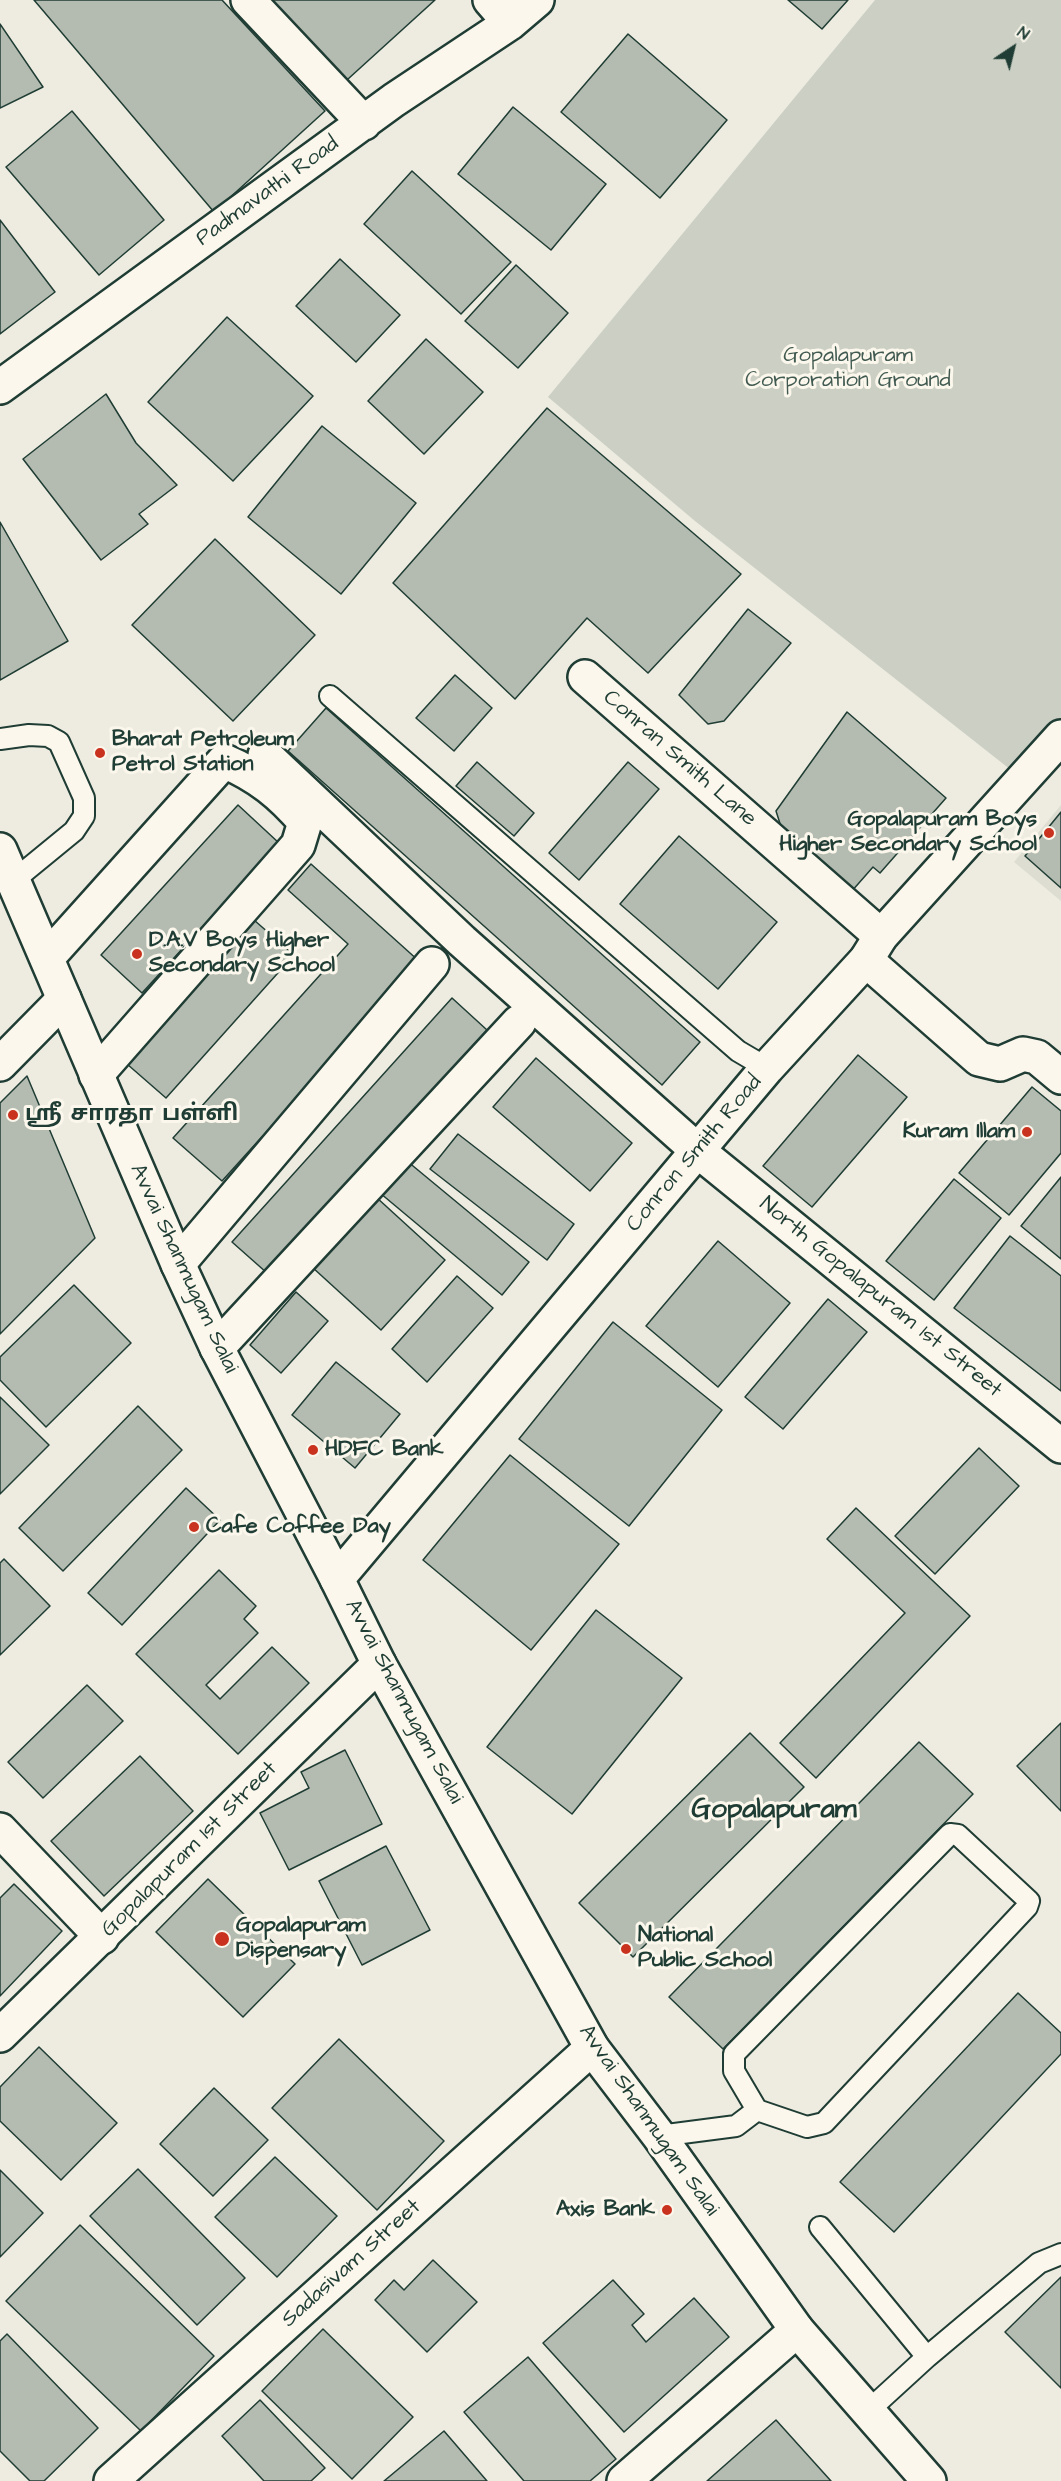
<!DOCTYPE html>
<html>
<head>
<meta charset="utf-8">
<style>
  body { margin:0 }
  #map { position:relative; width:1061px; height:2481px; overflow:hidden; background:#eeece1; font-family:"Architects Daughter",sans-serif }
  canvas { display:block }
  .north { position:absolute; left:983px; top:18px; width:60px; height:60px; -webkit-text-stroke:4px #fbf7ec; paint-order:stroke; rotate:35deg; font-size:16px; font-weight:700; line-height:24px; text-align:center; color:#1f3d34 }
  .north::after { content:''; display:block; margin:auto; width:21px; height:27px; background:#1f3d34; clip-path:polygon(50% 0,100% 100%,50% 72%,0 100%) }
</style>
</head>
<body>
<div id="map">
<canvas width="1061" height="2481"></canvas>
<div class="north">N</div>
</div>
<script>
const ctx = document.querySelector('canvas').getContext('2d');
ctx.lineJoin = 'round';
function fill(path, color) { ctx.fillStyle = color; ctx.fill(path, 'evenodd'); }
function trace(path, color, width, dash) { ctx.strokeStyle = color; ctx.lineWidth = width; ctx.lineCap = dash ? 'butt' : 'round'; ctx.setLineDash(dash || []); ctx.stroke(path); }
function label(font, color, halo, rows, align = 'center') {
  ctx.font = font + ' "Architects Daughter","Noto Sans Tamil",sans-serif'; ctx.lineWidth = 6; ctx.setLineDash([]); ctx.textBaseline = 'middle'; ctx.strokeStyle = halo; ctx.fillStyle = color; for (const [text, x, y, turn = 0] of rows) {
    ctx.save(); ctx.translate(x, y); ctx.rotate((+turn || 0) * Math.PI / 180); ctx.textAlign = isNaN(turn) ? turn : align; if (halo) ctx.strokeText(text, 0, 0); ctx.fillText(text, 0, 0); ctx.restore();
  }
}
fill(new Path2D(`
  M 1061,805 L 1061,901 L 1014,862 Z`), '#ddddd2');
fill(new Path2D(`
  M 875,0 L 1061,0 L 1061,748 L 1030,785 L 695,521 L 548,397 Z`), '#cbcfc4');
const building = new Path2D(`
  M 34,0 L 222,0 L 325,111 L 214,212 Z
  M 257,0 L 435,0 L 337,89 Z
  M 788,0 L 848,0 L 822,29 Z
  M 0,24 L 43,87 L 0,108 Z
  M 628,34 L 727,120 L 660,198 L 561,112 Z
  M 513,107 L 606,184 L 551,250 L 458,174 Z
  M 72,111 L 164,220 L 99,275 L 6,167 Z
  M 412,171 L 511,262 L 461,314 L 364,224 Z
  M 0,220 L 55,292 L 0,334 Z
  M 340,259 L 400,315 L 356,362 L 296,306 Z
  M 516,265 L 568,313 L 518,368 L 465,321 Z
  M 227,317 L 313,396 L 233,481 L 148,402 Z
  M 426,339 L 483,392 L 424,454 L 368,401 Z
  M 106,394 L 136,443 L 177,485 L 139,514 L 148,524 L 101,560 L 23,459 Z
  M 547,408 L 741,574 L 648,673 L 587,618 L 515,699 L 393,583 Z
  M 322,426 L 416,503 L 341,594 L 248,517 Z
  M 0,522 L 68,641 L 0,680 Z
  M 215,539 L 315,635 L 233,721 L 132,625 Z
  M 748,609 L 791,643 L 724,721 L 708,724 L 679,695 Z
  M 455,675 L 492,708 L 454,751 L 416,718 Z
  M 326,708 L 700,1042 L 662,1085 L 288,751 Z
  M 847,712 L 946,798 L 880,873 L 873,867 L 851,892 L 783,833 L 776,811 Z
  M 477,762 L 534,813 L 514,836 L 456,786 Z
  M 628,762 L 659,789 L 579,880 L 549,853 Z
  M 238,805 L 279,843 L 142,993 L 101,955 Z
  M 1061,812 L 1061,888 L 1025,856 Z
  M 679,836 L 777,922 L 718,989 L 620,904 Z
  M 311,864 L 420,962 L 222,1181 L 173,1138 L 348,944 L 288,890 Z
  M 254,920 L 294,955 L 166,1098 L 127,1064 Z
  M 452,998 L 487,1030 L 267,1273 L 232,1242 Z
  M 858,1055 L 907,1097 L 812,1207 L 763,1166 Z
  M 536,1058 L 632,1143 L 590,1191 L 493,1107 Z
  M 27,1076 L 95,1238 L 0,1334 L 0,1103 Z
  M 1032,1087 L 1061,1111 L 1061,1153 L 1009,1215 L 959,1173 Z
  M 458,1134 L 574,1224 L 547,1260 L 430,1169 Z
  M 407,1161 L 529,1262 L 502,1295 L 380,1193 Z
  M 1061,1177 L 1061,1259 L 1021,1226 Z
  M 954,1179 L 1001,1218 L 934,1300 L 886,1261 Z
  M 376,1197 L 445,1260 L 381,1330 L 312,1267 Z
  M 1010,1236 L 1061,1276 L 1061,1391 L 954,1308 Z
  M 718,1241 L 790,1303 L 718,1387 L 646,1326 Z
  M 457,1276 L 493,1308 L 427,1382 L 392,1349 Z
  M 74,1285 L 131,1343 L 46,1427 L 0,1380 L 0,1357 Z
  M 296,1292 L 328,1321 L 281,1373 L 250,1345 Z
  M 828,1299 L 867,1332 L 783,1429 L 745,1397 Z
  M 613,1322 L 722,1410 L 629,1526 L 519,1439 Z
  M 336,1362 L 400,1414 L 355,1468 L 292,1415 Z
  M 0,1397 L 49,1445 L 0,1494 Z
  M 138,1406 L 182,1450 L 63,1571 L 19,1528 Z
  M 979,1448 L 1019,1486 L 935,1574 L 895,1536 Z
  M 510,1455 L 619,1544 L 531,1650 L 423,1560 Z
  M 186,1488 L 220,1520 L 122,1625 L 88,1593 Z
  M 856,1508 L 970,1616 L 816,1778 L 780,1743 L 905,1613 L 827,1539 Z
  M 4,1559 L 50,1606 L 0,1655 L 0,1563 Z
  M 219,1570 L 256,1606 L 244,1619 L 258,1633 L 206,1685 L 220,1699 L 272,1647 L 309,1683 L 238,1754 L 136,1654 Z
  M 596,1610 L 682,1678 L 572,1814 L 487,1747 Z
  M 87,1685 L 123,1721 L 43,1798 L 8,1762 Z
  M 1061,1723 L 1061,1811 L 1017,1766 Z
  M 750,1733 L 804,1787 L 633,1957 L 579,1903 Z
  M 919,1742 L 973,1794 L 723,2049 L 669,1997 Z
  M 345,1750 L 382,1824 L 289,1870 L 260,1813 L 309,1788 L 301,1772 Z
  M 140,1756 L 193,1811 L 104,1896 L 51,1841 Z
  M 386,1846 L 430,1930 L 362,1965 L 319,1881 Z
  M 208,1879 L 295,1964 L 243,2017 L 156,1932 Z
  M 14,1884 L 62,1931 L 0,1996 L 0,1898 Z
  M 1018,1993 L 1061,2033 L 1061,2054 L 894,2232 L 840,2182 Z
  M 339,2039 L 444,2141 L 377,2210 L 272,2108 Z
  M 39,2047 L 117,2123 L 61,2180 L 0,2121 L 0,2087 Z
  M 214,2088 L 268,2140 L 213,2196 L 160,2144 Z
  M 275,2157 L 337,2216 L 277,2277 L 215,2217 Z
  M 138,2169 L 245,2278 L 197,2325 L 90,2216 Z
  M 0,2170 L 43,2213 L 0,2257 Z
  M 80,2225 L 214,2356 L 141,2431 L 6,2301 Z
  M 433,2260 L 477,2302 L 427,2352 L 375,2300 L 394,2280 L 404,2290 Z
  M 1061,2277 L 1061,2388 L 1005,2332 Z
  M 613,2280 L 644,2314 L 632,2325 L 646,2342 L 694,2298 L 729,2337 L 624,2432 L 543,2343 Z
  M 323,2329 L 413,2417 L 352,2479 L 262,2391 Z
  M 7,2334 L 98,2428 L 44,2481 L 30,2481 L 0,2451 L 0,2341 Z
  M 528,2357 L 616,2459 L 590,2481 L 524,2481 L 464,2412 Z
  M 260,2400 L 325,2468 L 311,2481 L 264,2481 L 222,2436 Z
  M 776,2420 L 831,2481 L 707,2481 Z
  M 444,2431 L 487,2481 L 384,2481 Z`);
fill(building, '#b4bbb0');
trace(building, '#1f3d34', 1.5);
const service = new Path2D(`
  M 330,696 L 738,1051 L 767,1068
  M 0,739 L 29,735 L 48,736 L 59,742 L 84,798 L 84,816 L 74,831 L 13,881
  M 659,2136 L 736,2126 L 757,2110 L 807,2127 L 824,2123 L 1027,1907 L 1029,1901 L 958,1835 L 950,1834 L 734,2054 L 734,2071 L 757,2110
  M 820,2227 L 927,2357
  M 868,2411 L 927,2357 L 1039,2263 L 1061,2254`);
const minor = new Path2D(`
  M 248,0 L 364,123
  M 490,0 L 510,23
  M 0,387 L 394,100 L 510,23 L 537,0
  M 585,677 L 881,936
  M 265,755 L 462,941 L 698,1151 L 1061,1446
  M 47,958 L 224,761 C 259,776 281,794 305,822 L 298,845 L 96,1075
  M 866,960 L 979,1059 L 1000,1064 L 1023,1054 L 1037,1057 L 1061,1077
  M 0,1064 L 64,999
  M 178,1264 L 432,964
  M 217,1348 L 519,1022
  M 0,1830 L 102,1937
  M 111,2481 L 592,2048
  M 624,2481 L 797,2330`);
const tertiary = new Path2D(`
  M 0,850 L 178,1264 L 217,1348 L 337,1579
  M 0,2035 L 379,1664`);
const secondary = new Path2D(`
  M 929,2481 L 797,2330 L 659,2136 L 592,2048 L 379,1664 L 337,1579 L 767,1068 L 866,960 L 881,936 L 1061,737`);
trace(service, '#1f3d34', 24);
trace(minor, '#1f3d34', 38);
trace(tertiary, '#1f3d34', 38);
trace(secondary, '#1f3d34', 38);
trace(service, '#fbf7ec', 20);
trace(minor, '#fbf7ec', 33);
trace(tertiary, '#fbf7ec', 33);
trace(secondary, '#fbf7ec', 33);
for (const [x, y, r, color] of [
  [100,753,6,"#c8321e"],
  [1049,833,6,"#c8321e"],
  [137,954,6,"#c8321e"],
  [13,1115,6,"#c8321e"],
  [1027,1132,6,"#c8321e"],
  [313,1450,6,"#c8321e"],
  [194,1527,6,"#c8321e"],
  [222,1939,8,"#c8321e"],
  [626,1949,6,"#c8321e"],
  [667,2210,6,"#c8321e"]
]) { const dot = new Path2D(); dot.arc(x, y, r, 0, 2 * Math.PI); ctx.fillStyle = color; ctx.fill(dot); trace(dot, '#fbf7ec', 2); }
label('22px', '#1f3d34', '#fbf7ec', [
  ["Padmavathi Road",268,192,-36],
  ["Conran Smith Lane",679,759,41],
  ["Conron Smith Road",695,1154,-50],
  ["Avvai Shanmugam Salai",183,1269,65],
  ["North Gopalapuram 1st Street",880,1298,39],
  ["Avvai Shanmugam Salai",403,1702,62],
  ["Gopalapuram 1st Street",190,1850,-45],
  ["Avvai Shanmugam Salai",648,2121,55],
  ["Sadasivam Street",352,2264,-42]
]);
label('22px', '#415a51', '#fbf7ec', [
  ["Gopalapuram",848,356],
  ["Corporation Ground",848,381]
]);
label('bold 22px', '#1f3d34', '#fbf7ec', [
  ["Bharat Petroleum",112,740],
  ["Petrol Station",112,765],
  ["Gopalapuram Boys",1037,820,"right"],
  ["Higher Secondary School",1037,845,"right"],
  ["D.A.V Boys Higher",149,941],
  ["Secondary School",149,966],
  ["ஸ்ரீ சாரதா பள்ளி",25,1115],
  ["Kuram Illam",1015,1132,"right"],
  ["HDFC Bank",325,1450],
  ["Cafe Coffee Day",206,1527],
  ["Gopalapuram",236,1926],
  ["Dispensary",236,1951],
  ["National",638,1936],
  ["Public School",638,1961],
  ["Axis Bank",655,2210,"right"]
], 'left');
label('bold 28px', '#1f3d34', '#fbf7ec', [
  ["Gopalapuram",774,1811]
]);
</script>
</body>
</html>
